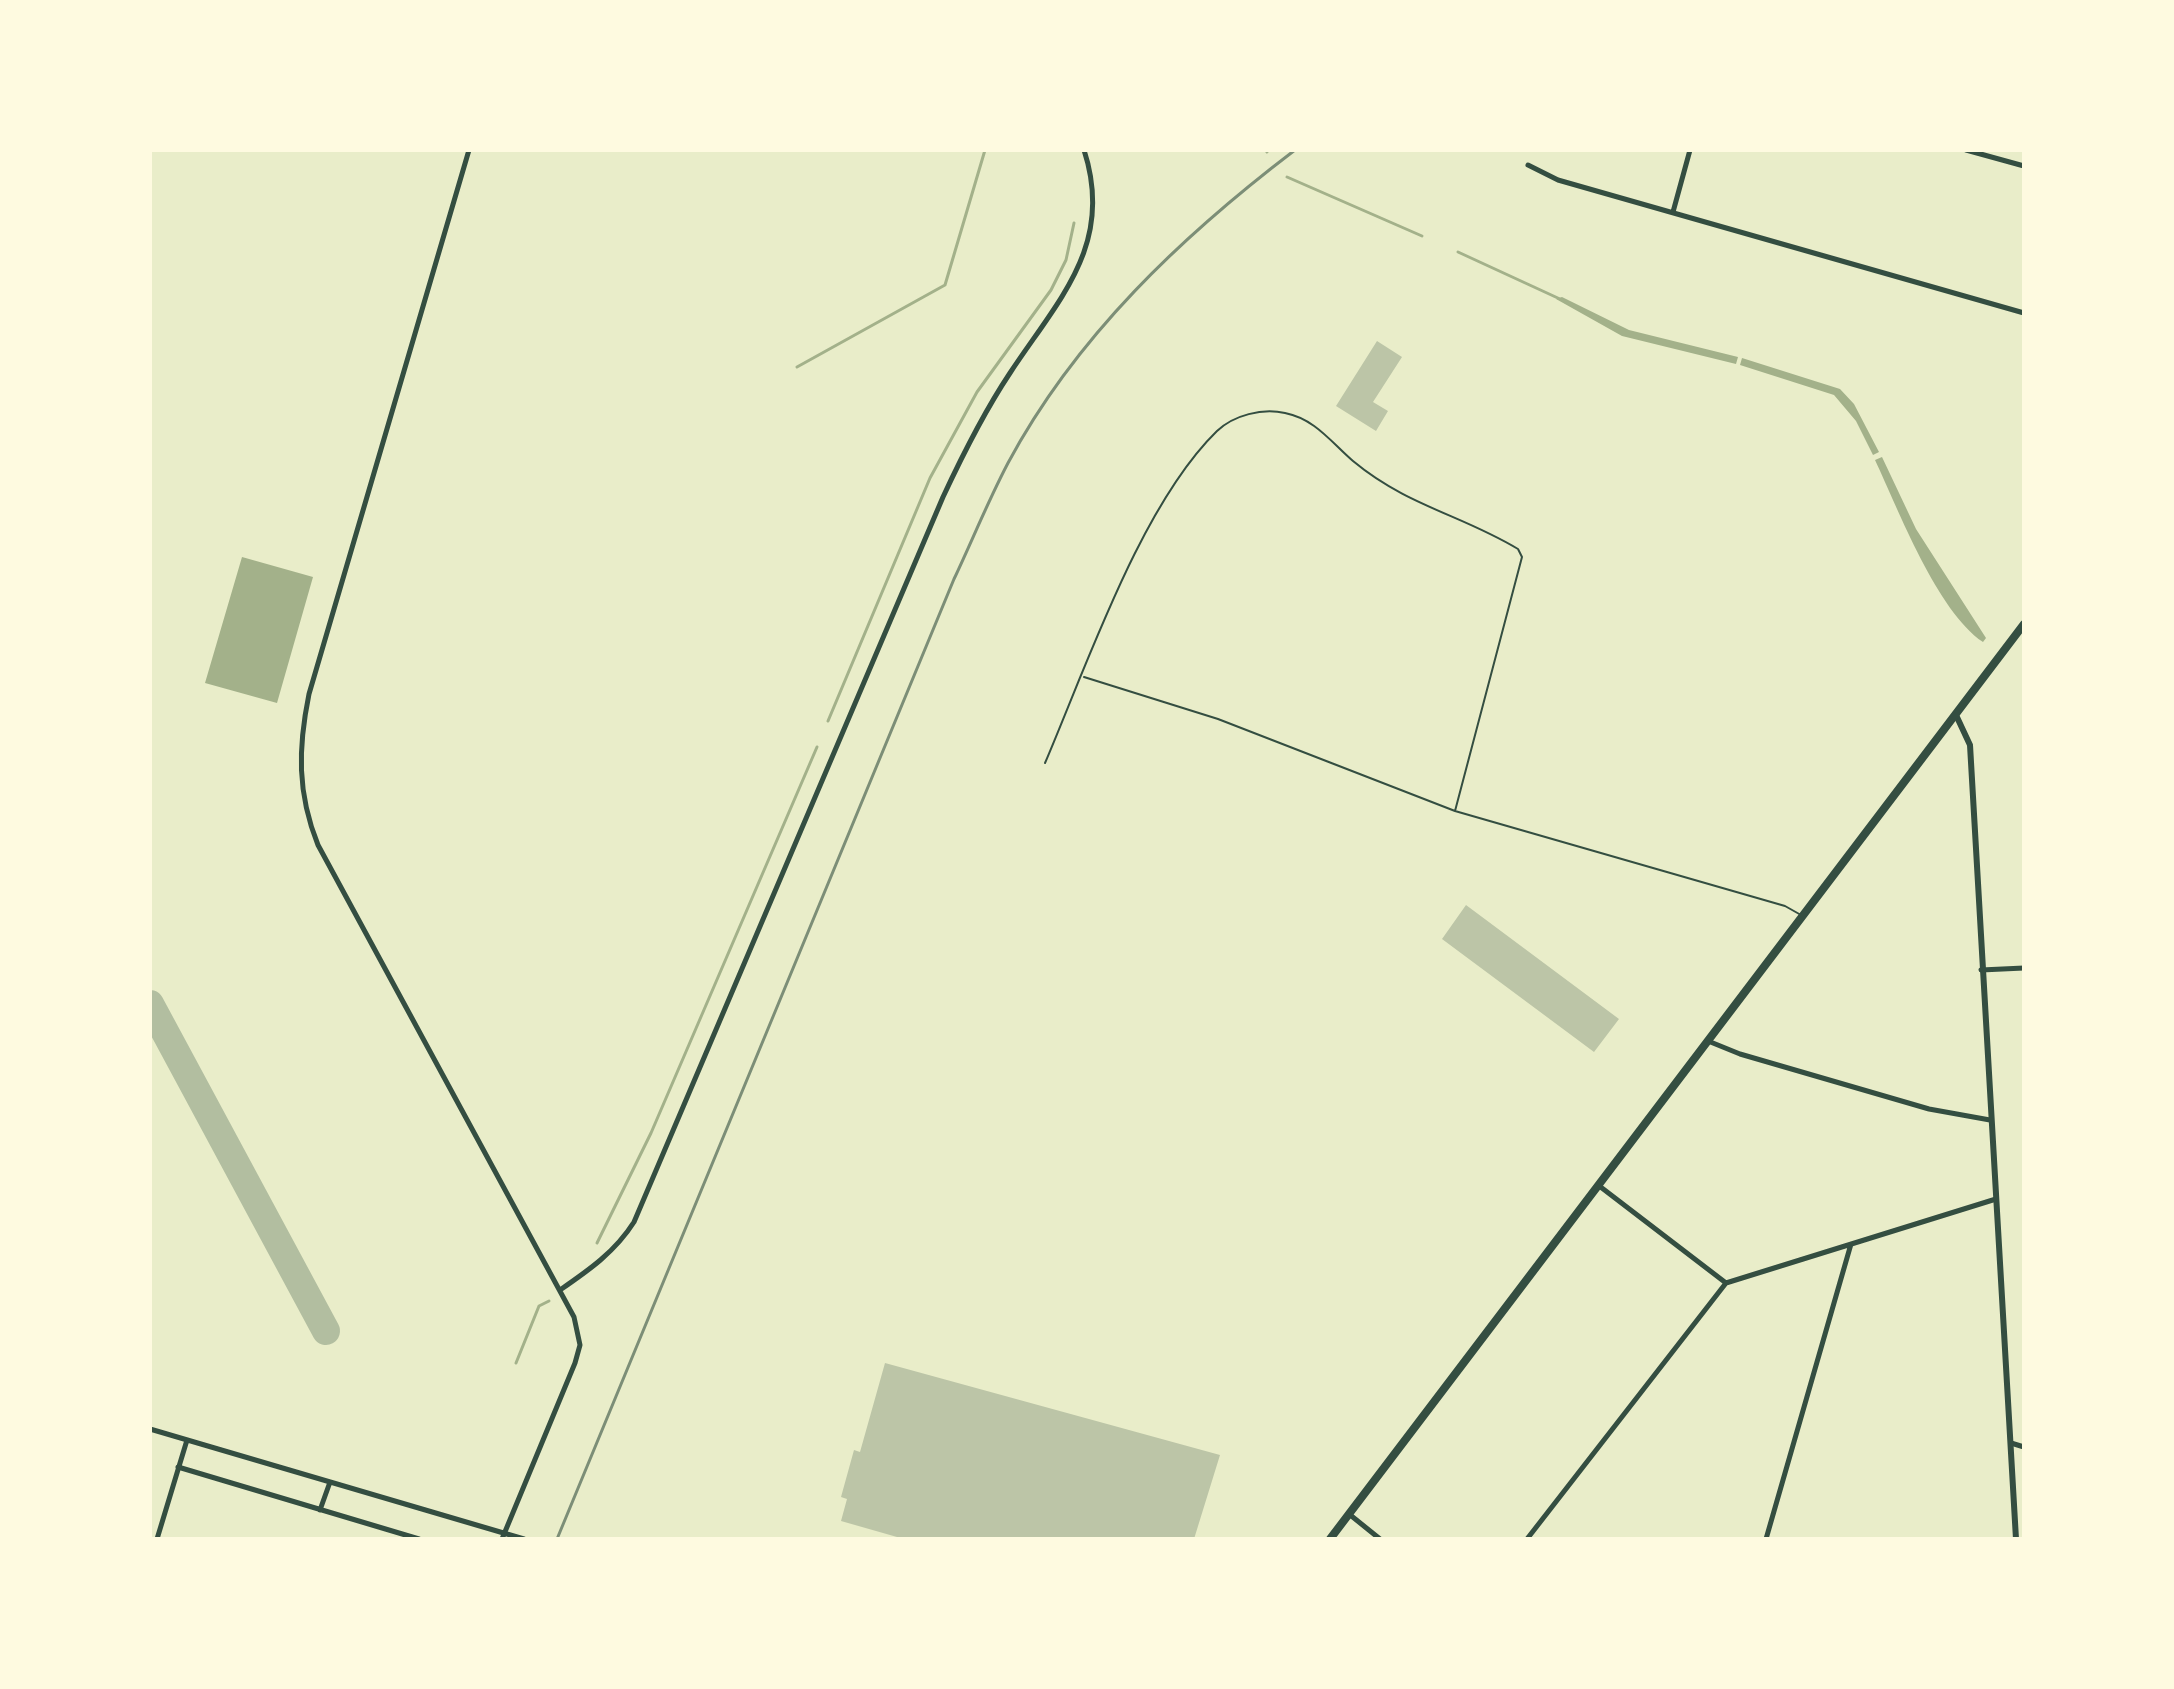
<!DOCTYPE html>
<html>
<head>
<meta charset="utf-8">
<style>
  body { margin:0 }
  #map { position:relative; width:2174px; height:1689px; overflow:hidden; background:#e9edc9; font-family:Jost,sans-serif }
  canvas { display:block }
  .frame { position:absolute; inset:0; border:152px solid #fefae0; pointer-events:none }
</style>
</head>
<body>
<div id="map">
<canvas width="2174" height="1689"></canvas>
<div class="frame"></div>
</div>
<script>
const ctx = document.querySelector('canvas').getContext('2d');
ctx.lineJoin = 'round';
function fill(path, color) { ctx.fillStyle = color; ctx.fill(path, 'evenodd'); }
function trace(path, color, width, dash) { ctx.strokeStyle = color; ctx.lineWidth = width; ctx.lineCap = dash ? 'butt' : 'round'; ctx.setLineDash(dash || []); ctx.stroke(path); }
fill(new Path2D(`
  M 1562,297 L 1629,330 L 1738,357 L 1736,364 L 1622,336 L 1556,299 Z
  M 1742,358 L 1840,389 L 1854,404 L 1879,452 L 1873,455 L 1856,421 L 1834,395 L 1740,365 Z
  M 1882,457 L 1916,529 L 1986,638 L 1983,642 C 1937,611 1899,511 1875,460 Z
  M 242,557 L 313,577 L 277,703 L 205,683 Z`), '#a3b18a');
trace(new Path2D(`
  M 1266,150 L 1267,152
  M 1287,177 L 1422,236
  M 1458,252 L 1560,299
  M 797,367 L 945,285 L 985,150
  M 828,721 L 930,478 L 977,392 L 1051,290 L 1066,260 L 1074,223
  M 597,1243 L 651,1133 L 817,747
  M 516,1363 L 539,1306 L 549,1301`), '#a3b18a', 3);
trace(new Path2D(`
  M 150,1004 L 326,1331`), '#b2bea0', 28);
fill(new Path2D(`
  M 1377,341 L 1402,357 L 1373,402 L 1388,411 L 1376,431 L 1336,406 Z
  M 1466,905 L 1619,1019 L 1594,1052 L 1442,939 Z
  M 885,1363 L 1220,1455 L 1194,1539 L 904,1539 L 841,1521 L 847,1499 L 841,1497 L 854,1450 L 860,1452 Z`), '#bcc5a7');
trace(new Path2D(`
  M 1084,677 L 1218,719 L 1455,811 L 1785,906 L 1801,915
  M 1045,763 C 1087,665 1141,505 1217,431 C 1234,415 1262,408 1285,413 C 1315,419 1331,442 1353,461 C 1407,506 1462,515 1518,549 L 1522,557 L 1455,811`), '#344e41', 2);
trace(new Path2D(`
  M 469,150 L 309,694 C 298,748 297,793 318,845 L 574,1317 L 580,1345 L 575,1363 L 502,1539
  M 1966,150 L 2024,166
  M 1528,165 L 1558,180 L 2024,313
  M 1673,212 L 1690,150
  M 1981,970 L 2024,968
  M 1708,1041 L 1740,1054 L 1929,1109 L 1990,1120
  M 1598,1185 L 1726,1283
  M 560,1290 C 589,1270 615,1252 634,1222 L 943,497 C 963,454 984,412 1010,373 C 1058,300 1115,245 1084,150
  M 150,1429 L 524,1539
  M 2011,1443 L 2024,1447
  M 178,1467 L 419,1539
  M 320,1510 L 330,1482
  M 1349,1514 L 1380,1539
  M 157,1539 L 187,1440
  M 1527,1539 L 1726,1283 L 1996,1199
  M 1766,1539 L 1851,1244`), '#344e41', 5);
trace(new Path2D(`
  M 1956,715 L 1970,745 L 2016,1539`), '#344e41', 6);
trace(new Path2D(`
  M 1330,1539 L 2024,624`), '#344e41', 8);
trace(new Path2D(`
  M 557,1539 L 954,579 C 972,541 988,501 1008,463 C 1076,336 1182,236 1295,150`), '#7c8e77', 3);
</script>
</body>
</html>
